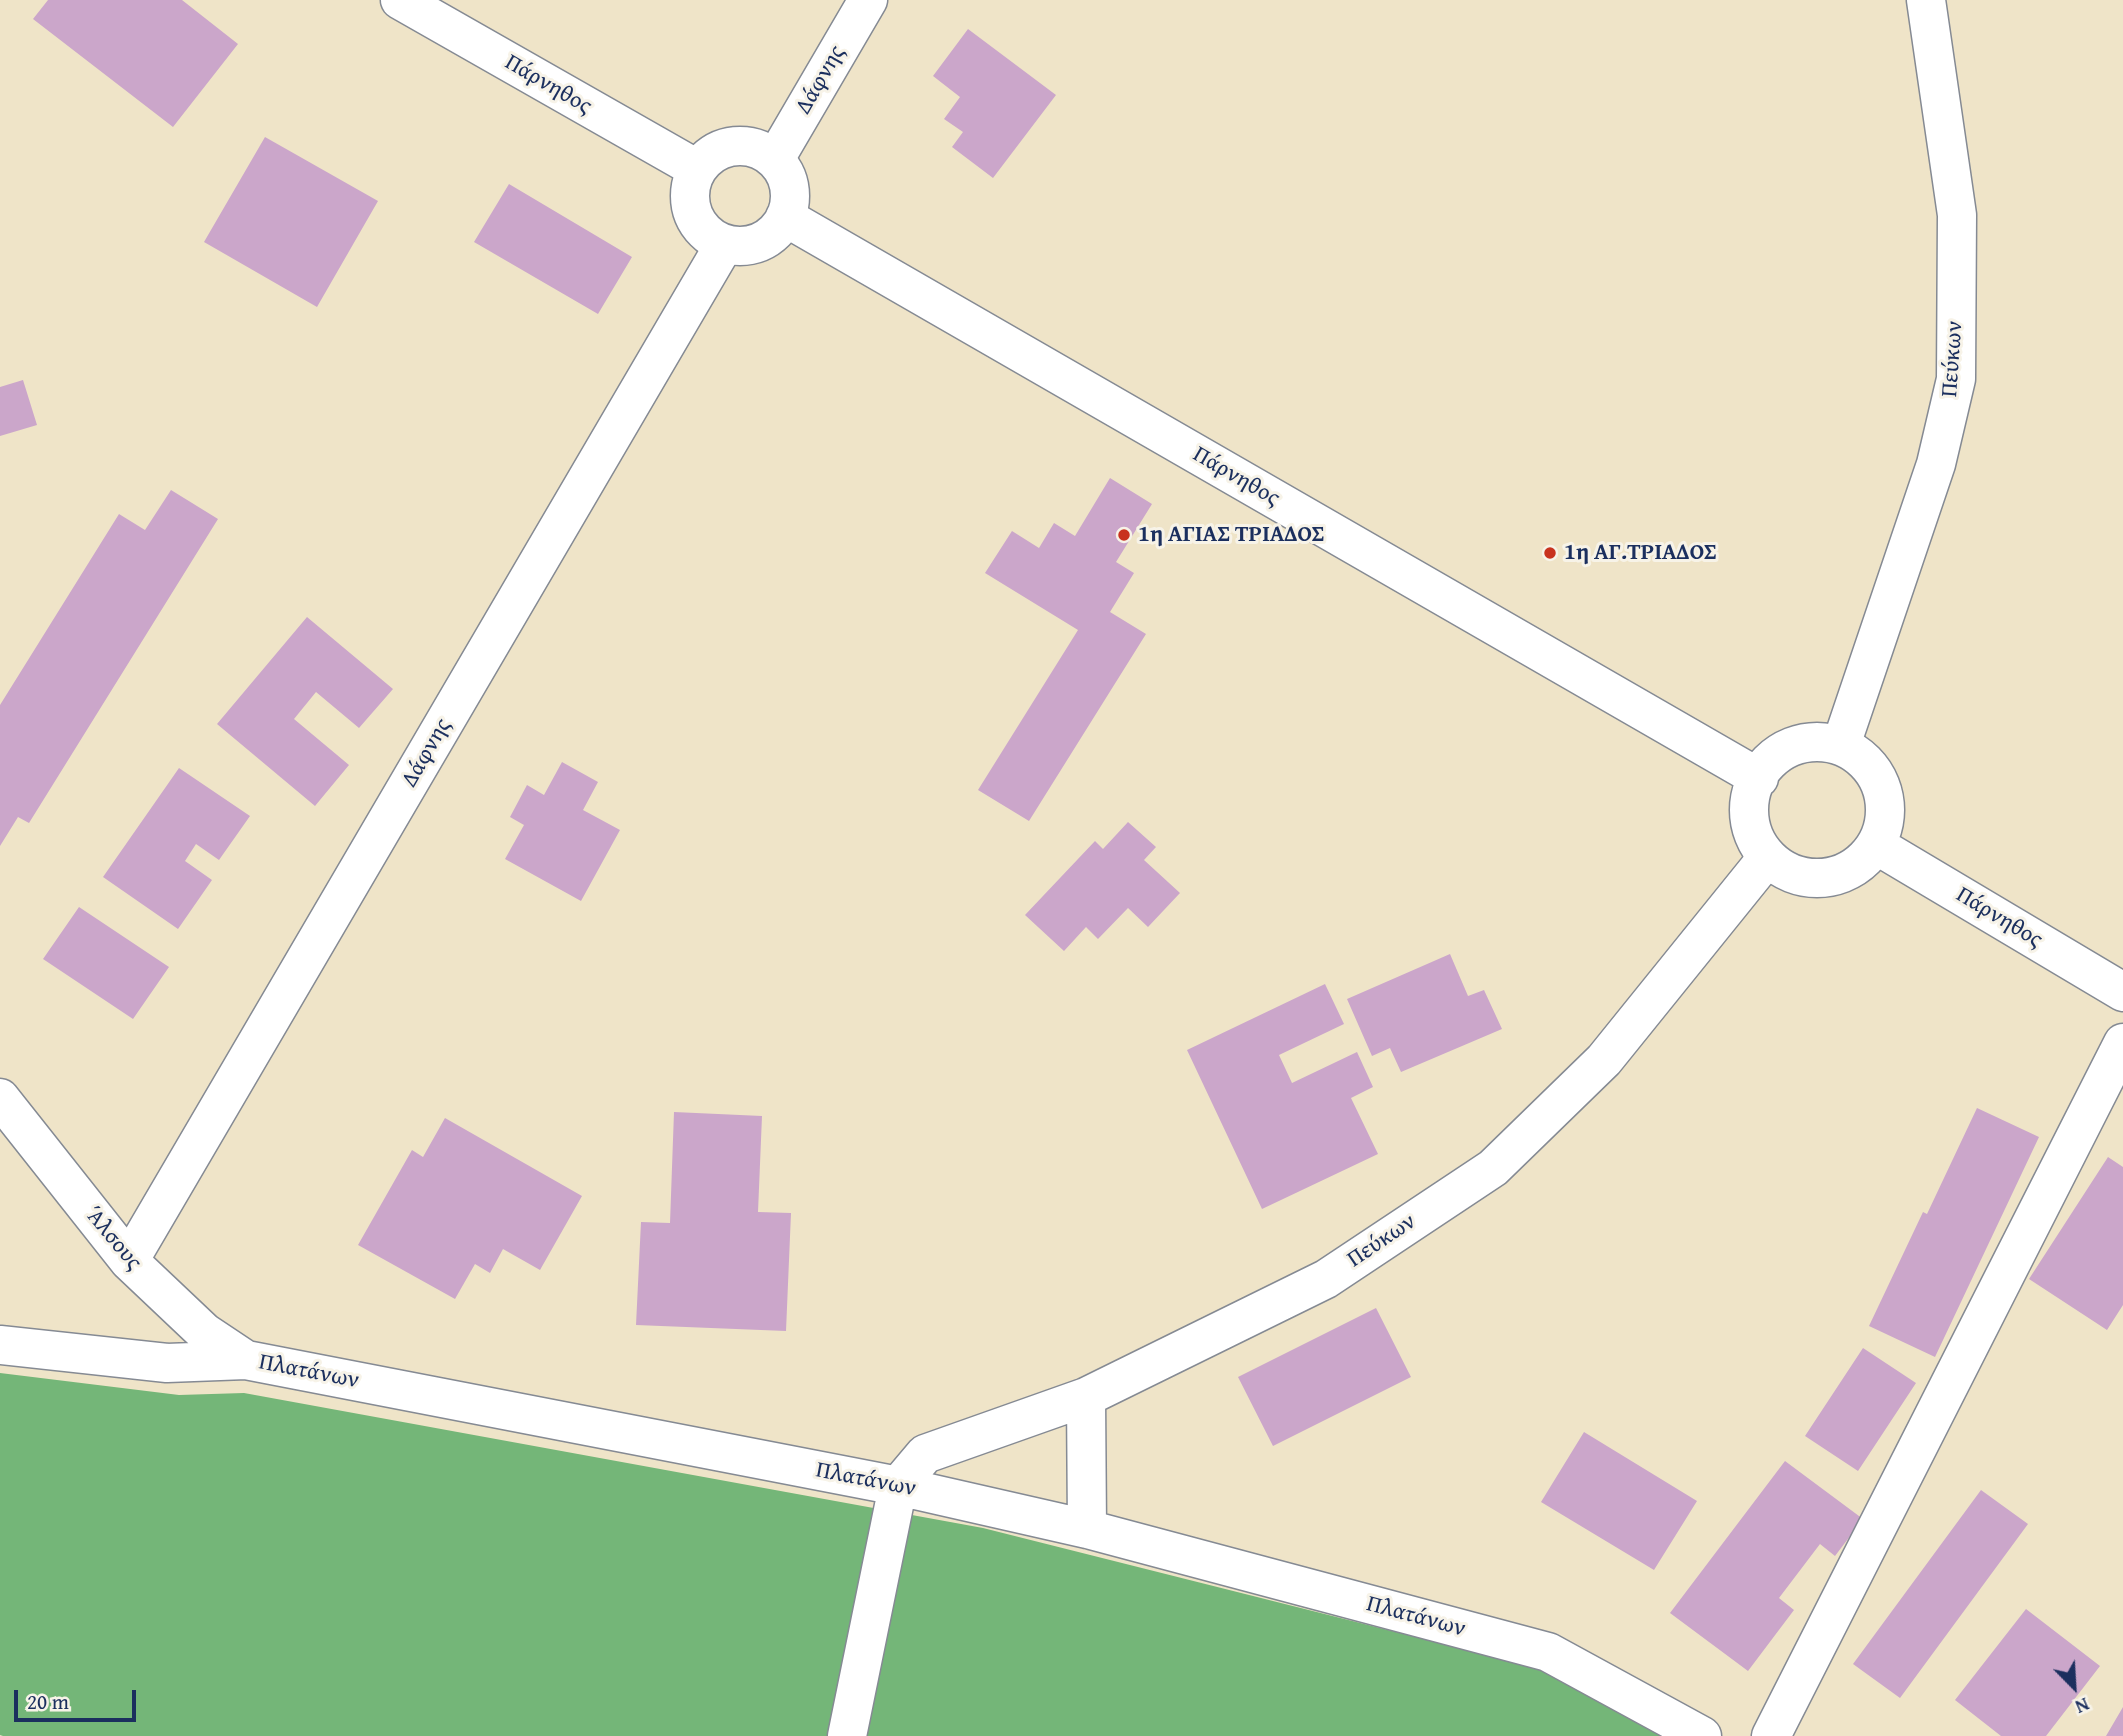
<!DOCTYPE html>
<html>
<head>
<meta charset="utf-8">
<style>
  body { margin:0 }
  #map { position:relative; width:2123px; height:1736px; overflow:hidden; background:#efe4c8; font-family:"Gentium Book Plus",serif }
  canvas { display:block }
  .north { position:absolute; left:2039px; top:1652px; width:70px; height:70px; -webkit-text-stroke:5px #f7f3e8; paint-order:stroke; rotate:156deg; font-size:19px; font-weight:700; line-height:28px; text-align:center; color:#1b2f5e }
  .north::after { content:''; display:block; margin:auto; width:24px; height:32px; background:#1b2f5e; clip-path:polygon(50% 0,100% 100%,50% 72%,0 100%) }
  .scale { position:absolute; left:14px; top:1690px; width:122px; height:32px; box-sizing:border-box; border:4px solid #1b2f5e; border-top:0; padding-left:9px; font-size:21px; line-height:24px; white-space:nowrap; color:#1b2f5e; -webkit-text-stroke:5px #f7f3e8; paint-order:stroke }
</style>
</head>
<body>
<div id="map">
<canvas width="2123" height="1736"></canvas>
<div class="north">N</div>
<div class="scale">20 m</div>
</div>
<script>
const ctx = document.querySelector('canvas').getContext('2d');
ctx.lineJoin = 'round';
function fill(path, color) { ctx.fillStyle = color; ctx.fill(path, 'evenodd'); }
function trace(path, color, width, dash) { ctx.strokeStyle = color; ctx.lineWidth = width; ctx.lineCap = dash ? 'butt' : 'round'; ctx.setLineDash(dash || []); ctx.stroke(path); }
function label(font, color, halo, rows, align = 'center') {
  ctx.font = font + ' "Gentium Book Plus",serif'; ctx.lineWidth = 6; ctx.setLineDash([]); ctx.textBaseline = 'middle'; ctx.strokeStyle = halo; ctx.fillStyle = color; for (const [text, x, y, turn = 0] of rows) {
    ctx.save(); ctx.translate(x, y); ctx.rotate((+turn || 0) * Math.PI / 180); ctx.textAlign = isNaN(turn) ? turn : align; if (halo) ctx.strokeText(text, 0, 0); ctx.fillText(text, 0, 0); ctx.restore();
  }
}
fill(new Path2D(`
  M 0,1373 L 179,1395 L 244,1393 L 983,1528 L 1543,1669 L 1664,1736 L 3,1736 L 0,1735 Z`), '#74b678');
fill(new Path2D(`
  M 48,0 L 182,0 L 238,44 L 173,127 L 33,19 Z
  M 968,29 L 1056,95 L 993,178 L 952,147 L 963,132 L 944,119 L 960,97 L 933,76 Z
  M 265,137 L 378,201 L 317,307 L 204,242 Z
  M 509,184 L 632,257 L 598,314 L 474,242 Z
  M 23,380 L 37,425 L 0,436 L 0,387 Z
  M 1110,478 L 1152,504 L 1116,562 L 1134,573 L 1110,612 L 1146,634 L 1029,821 L 978,790 L 1078,630 L 985,573 L 1012,531 L 1039,548 L 1054,523 L 1075,536 Z
  M 171,490 L 218,519 L 29,823 L 18,817 L 0,846 L 0,705 L 119,514 L 145,530 Z
  M 307,617 L 393,689 L 359,728 L 316,692 L 294,719 L 349,765 L 315,806 L 217,724 Z
  M 562,762 L 598,782 L 583,810 L 620,830 L 581,901 L 505,859 L 524,825 L 510,817 L 527,785 L 544,795 Z
  M 179,768 L 250,816 L 219,860 L 196,844 L 185,861 L 212,880 L 178,929 L 103,877 Z
  M 1128,822 L 1156,847 L 1144,860 L 1180,893 L 1148,927 L 1128,908 L 1098,939 L 1086,927 L 1064,951 L 1025,915 L 1095,841 L 1103,849 Z
  M 79,907 L 169,967 L 133,1019 L 43,959 Z
  M 1450,954 L 1468,996 L 1484,990 L 1502,1029 L 1401,1072 L 1390,1048 L 1372,1056 L 1347,999 Z
  M 1325,984 L 1344,1024 L 1279,1055 L 1292,1083 L 1357,1052 L 1373,1087 L 1351,1098 L 1378,1154 L 1262,1209 L 1187,1050 Z
  M 1977,1108 L 2039,1137 L 1935,1357 L 1869,1326 L 1923,1212 L 1927,1214 Z
  M 674,1112 L 762,1116 L 758,1212 L 791,1213 L 786,1331 L 636,1325 L 641,1222 L 670,1223 Z
  M 445,1118 L 582,1196 L 540,1270 L 503,1249 L 490,1273 L 475,1264 L 455,1299 L 358,1245 L 412,1150 L 423,1157 Z
  M 2108,1157 L 2123,1167 L 2123,1305 L 2107,1330 L 2029,1279 Z
  M 1376,1308 L 1411,1377 L 1273,1446 L 1238,1377 Z
  M 1863,1348 L 1916,1383 L 1858,1471 L 1805,1436 Z
  M 1584,1432 L 1697,1501 L 1654,1570 L 1541,1502 Z
  M 1785,1461 L 1863,1519 L 1835,1556 L 1820,1544 L 1779,1598 L 1794,1610 L 1748,1671 L 1670,1613 Z
  M 1981,1490 L 2028,1524 L 1900,1698 L 1853,1664 Z
  M 2026,1609 L 2100,1666 L 2046,1736 L 2001,1736 L 1955,1700 Z
  M 2123,1707 L 2123,1736 L 2106,1736 Z`), '#cba6ca');
const street = new Path2D(`
  M 775,159 L 868,0
  M 1841,745 L 1936,464 L 1956,379 L 1957,215 L 1926,0
  M 0,1098 L 129,1261 L 204,1332 L 246,1360
  M 129,1261 L 724,245
  M 0,1345 L 167,1363 L 246,1360 L 898,1486 L 1087,1529 L 1548,1652 L 1702,1736
  M 1086,1397 L 1087,1529
  M 847,1736 L 898,1486 L 925,1454 L 1086,1397 L 1326,1279 L 1493,1168 L 1604,1060 L 1767,858
  M 1771,1736 L 2123,1043`);
const secondary = new Path2D(`
  M 400,0 L 697,169
  M690 196a50 50 0 1 1 100 0a50 50 0 1 1-100 0Z
  M 785,217 L 1759,778
  M1749 810a68 68 0 1 1 136 0a68 68 0 1 1-136 0Z
  M 1876,845 L 2123,992`);
trace(street, '#858a93', 41);
trace(secondary, '#858a93', 41);
trace(street, '#fff', 38);
trace(secondary, '#fff', 38);
for (const [x, y, r, color] of [
  [1124,535,7,"#c8321e"],
  [1550,553,7,"#c8321e"]
]) { const dot = new Path2D(); dot.arc(x, y, r, 0, 2 * Math.PI); ctx.fillStyle = color; ctx.fill(dot); trace(dot, '#f7f3e8', 2.5); }
label('23px', '#1b2f5e', '#f7f3e8', [
  ["Δάφνης",821,80,-60],
  ["Πάρνηθος",548,85,30],
  ["Πεύκων",1953,359,-86],
  ["Πάρνηθος",1236,477,30],
  ["Δάφνης",427,753,-60],
  ["Πάρνηθος",1999,918,31],
  ["Άλσους",113,1239,50],
  ["Πεύκων",1382,1241,-34],
  ["Πλατάνων",309,1372,11],
  ["Πλατάνων",866,1480,11],
  ["Πλατάνων",1416,1617,15]
]);
label('bold 23px', '#1b2f5e', '#f7f3e8', [
  ["1η ΑΓΙΑΣ ΤΡΙΑΔΟΣ",1138,535],
  ["1η ΑΓ.ΤΡΙΑΔΟΣ",1564,553]
], 'left');
</script>
</body>
</html>
